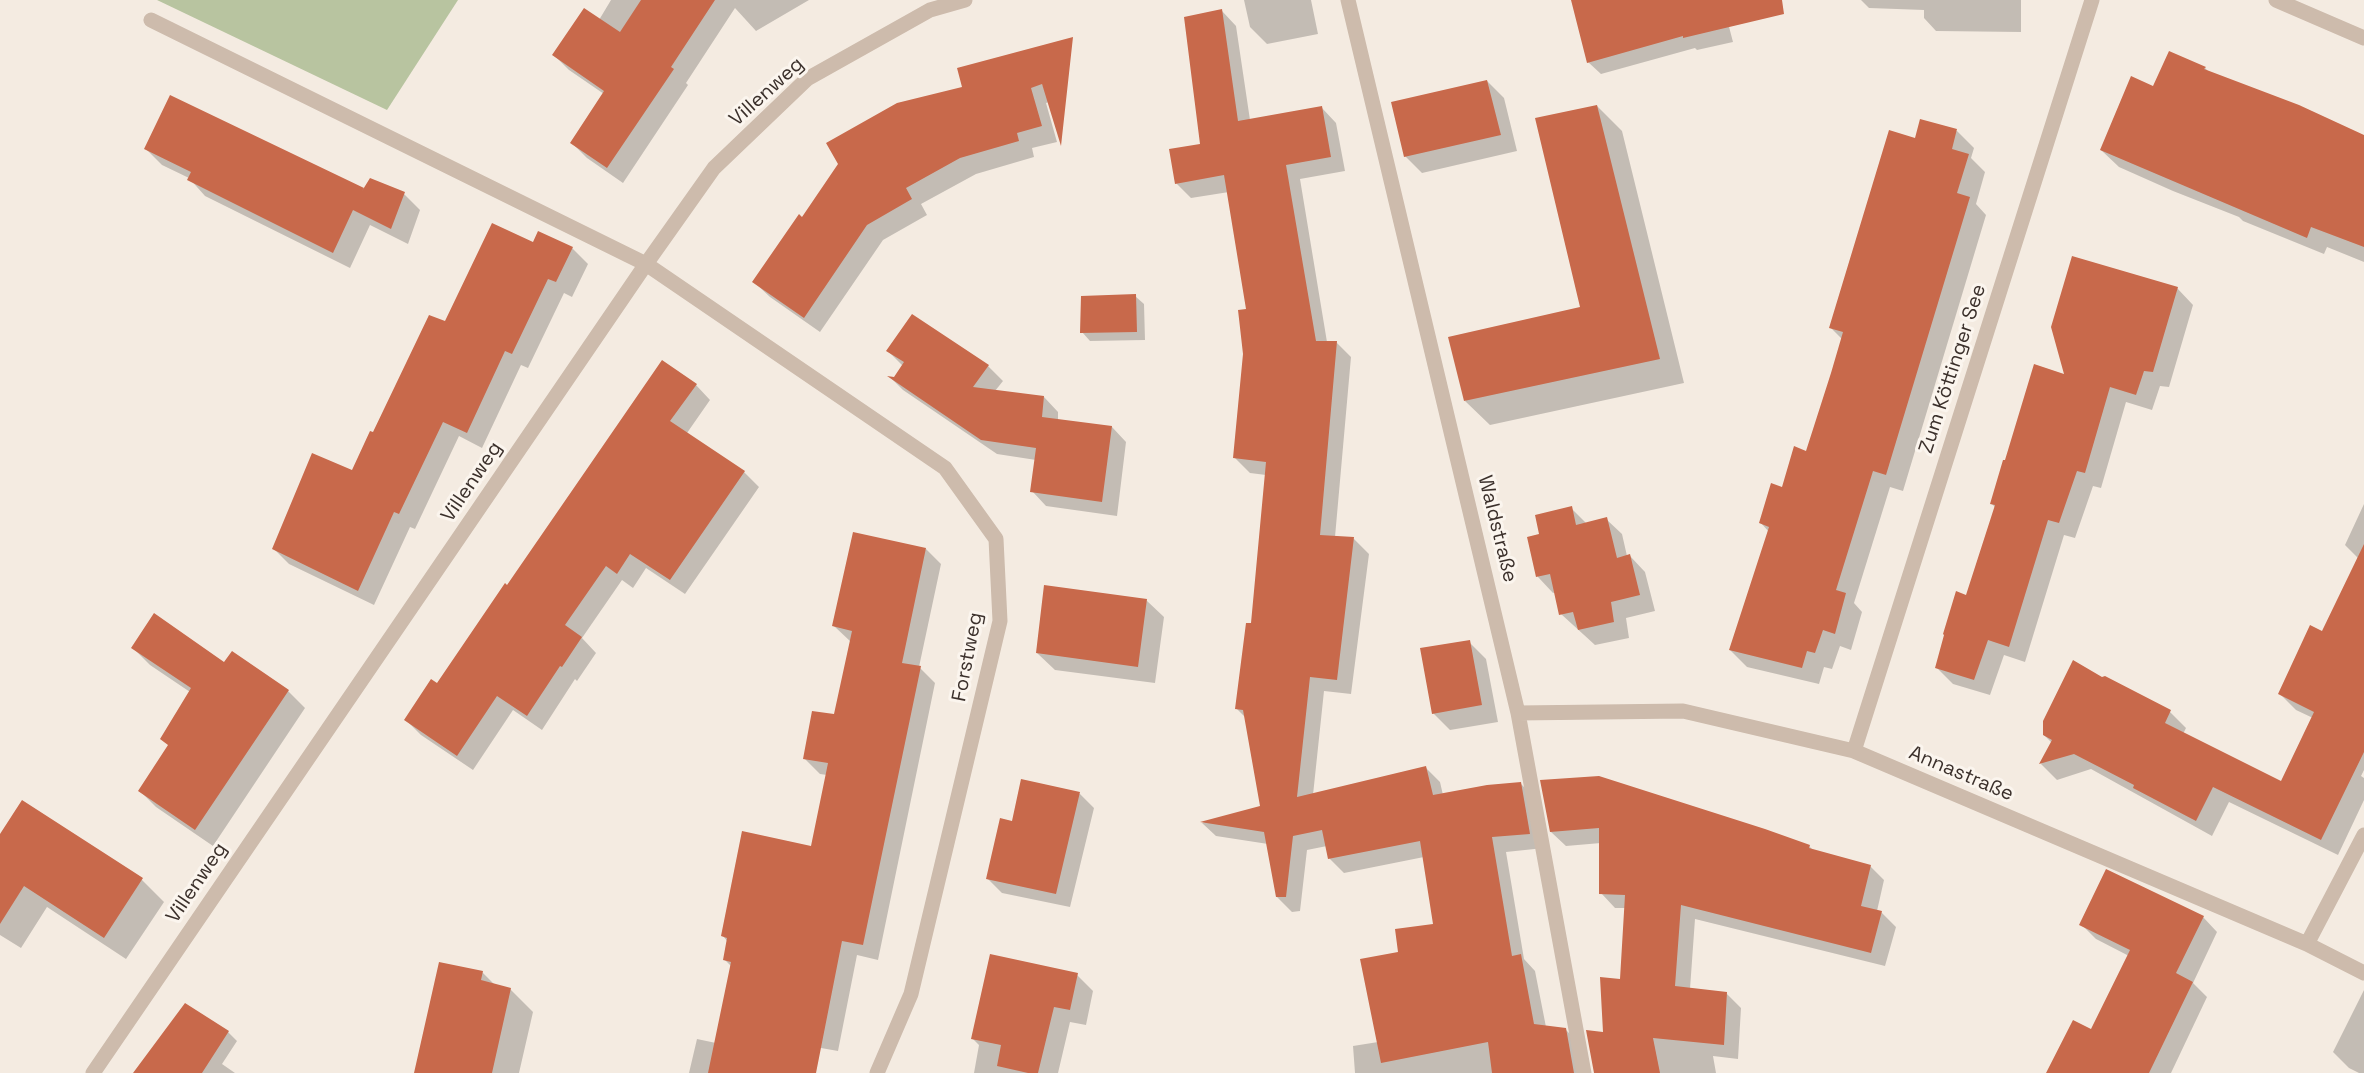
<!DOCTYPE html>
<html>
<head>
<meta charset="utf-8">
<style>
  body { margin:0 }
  canvas { display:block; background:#f4ebe1 }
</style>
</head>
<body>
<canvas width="2364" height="1073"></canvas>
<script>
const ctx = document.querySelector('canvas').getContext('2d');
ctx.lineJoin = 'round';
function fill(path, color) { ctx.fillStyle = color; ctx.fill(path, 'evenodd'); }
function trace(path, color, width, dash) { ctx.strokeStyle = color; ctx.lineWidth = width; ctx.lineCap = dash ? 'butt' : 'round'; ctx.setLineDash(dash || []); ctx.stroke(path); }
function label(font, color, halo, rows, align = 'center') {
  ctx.font = font + ' "Space Grotesk",sans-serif'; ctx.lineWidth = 6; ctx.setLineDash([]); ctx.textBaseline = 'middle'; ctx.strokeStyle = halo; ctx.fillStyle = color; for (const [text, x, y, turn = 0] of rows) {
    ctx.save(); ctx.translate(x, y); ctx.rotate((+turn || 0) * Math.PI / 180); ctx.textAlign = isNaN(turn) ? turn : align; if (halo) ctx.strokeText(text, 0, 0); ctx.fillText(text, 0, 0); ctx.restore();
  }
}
fill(new Path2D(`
  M 157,0 L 458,0 L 387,110 Z`), '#b8c4a0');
fill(new Path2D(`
  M 611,0 L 809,0 L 756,31 L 735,8 L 686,83 L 688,85 L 623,183 L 587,158 L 572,143 L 604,94 L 569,70 L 554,55 L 599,20 Z
  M 1244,0 L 1311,0 L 1318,34 L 1267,44 L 1250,27 Z
  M 1573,0 L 1722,0 L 1733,42 L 1697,50 L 1695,48 L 1601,74 L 1588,62 Z
  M 1861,0 L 2021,0 L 2021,32 L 1936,31 L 1924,18 L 1924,10 L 1869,8 Z
  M 1222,11 L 1236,26 L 1250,120 L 1322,108 L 1336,123 L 1345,171 L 1300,179 L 1327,342 L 1336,342 L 1351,357 L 1335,537 L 1354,539 L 1369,554 L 1351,694 L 1324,691 L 1313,795 L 1425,767 L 1440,782 L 1443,795 L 1520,783 L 1535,798 L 1544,848 L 1506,852 L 1524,959 L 1535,971 L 1546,1027 L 1565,1029 L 1580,1044 L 1585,1073 L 1355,1073 L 1353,1046 L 1378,1042 L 1400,953 L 1435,925 L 1424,857 L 1344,873 L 1329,858 L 1327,846 L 1307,850 L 1300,911 L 1292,912 L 1277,897 L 1268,844 L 1216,836 L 1202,823 L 1261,807 L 1245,717 L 1236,708 L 1252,625 L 1266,475 L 1250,473 L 1235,458 L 1248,310 L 1229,192 L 1191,198 L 1176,183 L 1201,145 Z
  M 2205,68 L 2210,73 L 2364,144 L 2364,262 L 2327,247 L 2324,254 L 2243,221 L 2239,217 L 2173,191 L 2119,167 L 2101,150 L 2154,88 Z
  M 1037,70 L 1049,102 L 1046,103 L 1057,142 L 1032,148 L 1034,157 L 976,174 L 921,204 L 927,215 L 883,240 L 820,332 L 770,297 L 754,282 L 803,219 Z
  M 1487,81 L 1504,98 L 1517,151 L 1422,173 L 1405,156 Z
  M 1597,106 L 1622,131 L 1684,383 L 1490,425 L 1465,401 L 1582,309 Z
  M 1957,131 L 1974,148 L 1971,158 L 1985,172 L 1976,204 L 1986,215 L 1903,491 L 1890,487 L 1854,603 L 1862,612 L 1851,650 L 1840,646 L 1832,669 L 1824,667 L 1819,684 L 1747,667 L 1730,650 L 1769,532 L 1761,523 L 1807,453 L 1842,339 L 1830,327 L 1916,140 Z
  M 146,149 L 363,189 L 404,194 L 420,210 L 408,244 L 370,225 L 350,268 L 205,196 L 189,178 L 162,165 Z
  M 533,244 L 572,248 L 588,264 L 572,297 L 564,293 L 528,368 L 521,365 L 482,448 L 459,436 L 415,529 L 410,527 L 374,605 L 289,564 L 273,548 L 352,472 L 374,434 L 446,323 Z
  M 2177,288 L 2193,305 L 2169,387 L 2160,386 L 2152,410 L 2126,402 L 2101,488 L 2093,486 L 2075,538 L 2064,535 L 2025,662 L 2004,655 L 1990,695 L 1953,684 L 1937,668 L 1967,597 L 1996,508 L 1991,503 L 2066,376 Z
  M 1135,296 L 1144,304 L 1145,340 L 1090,341 L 1082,332 Z
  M 888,351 L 988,366 L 1003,381 L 995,391 L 1044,397 L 1058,412 L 1058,421 L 1112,427 L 1126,442 L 1117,516 L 1046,506 L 1032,491 L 1036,460 L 997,454 L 903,390 L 891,378 L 895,378 L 903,366 Z
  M 696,385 L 710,400 L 687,433 L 744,472 L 759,487 L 685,594 L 646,568 L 633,588 L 622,580 L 582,638 L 596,653 L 577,681 L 575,679 L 542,730 L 513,710 L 473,770 L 421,735 L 406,720 L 437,685 L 508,587 Z
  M 2364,504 L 2364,770 L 2361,776 L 2364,778 L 2364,800 L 2338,855 L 2229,802 L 2212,836 L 2091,769 L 2057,780 L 2041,764 L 2052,743 L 2044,735 L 2102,679 L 2170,712 L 2186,728 L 2183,734 L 2281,783 L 2313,718 L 2296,710 L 2280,694 L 2323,633 L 2359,559 L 2345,545 Z
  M 1571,508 L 1587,524 L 1606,519 L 1622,534 L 1627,556 L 1630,556 L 1645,572 L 1655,611 L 1626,618 L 1629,638 L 1595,645 L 1561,614 L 1556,592 L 1553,593 L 1538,577 L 1529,538 L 1541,535 Z
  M 926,549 L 941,564 L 919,667 L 935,683 L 878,960 L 857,955 L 838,1051 L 804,1045 L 791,1073 L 689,1073 L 697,1039 L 716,1043 L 732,967 L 725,960 L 728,942 L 723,936 L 812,848 L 827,775 L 820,774 L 805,759 L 835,716 L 851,642 L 834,626 Z
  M 1146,600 L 1164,617 L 1155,683 L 1055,670 L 1037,653 Z
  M 1469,642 L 1486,659 L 1498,722 L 1450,730 L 1433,713 Z
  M 133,648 L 224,664 L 288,691 L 305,708 L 213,846 L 156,807 L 140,791 L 169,746 L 190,692 L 150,665 Z
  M 1022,781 L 1080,794 L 1094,808 L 1070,907 L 1002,893 L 988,879 L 1013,823 Z
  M 1542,782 L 1809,846 L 1814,851 L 1870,866 L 1884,880 L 1877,911 L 1881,912 L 1896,927 L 1885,966 L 1695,919 L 1690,989 L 1726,993 L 1741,1008 L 1738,1059 L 1713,1056 L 1716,1073 L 1597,1073 L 1604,1034 L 1621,981 L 1626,908 L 1615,908 L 1601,893 L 1601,843 L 1566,846 L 1551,832 Z
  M 22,802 L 142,880 L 164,902 L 126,959 L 47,907 L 21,948 L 0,935 L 0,837 Z
  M 2203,917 L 2217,932 L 2193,983 L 2207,997 L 2171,1073 L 2048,1073 L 2092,1031 L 2129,956 L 2096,939 L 2081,924 Z
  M 482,972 L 495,985 L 510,989 L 533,1012 L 519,1073 L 416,1073 Z
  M 1077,975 L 1093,991 L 1086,1025 L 1070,1022 L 1058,1073 L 974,1073 L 979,1045 L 973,1039 Z
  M 2364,990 L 2364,1073 L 2359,1073 L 2349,1068 L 2333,1052 Z
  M 186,1005 L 228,1032 L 237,1041 L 222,1064 L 235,1073 L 137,1073 Z`), '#0003');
fill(new Path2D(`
  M 641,0 L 715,0 L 671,67 L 674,69 L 607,168 L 570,143 L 604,91 L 552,55 L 584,8 L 620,32 Z
  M 1571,0 L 1782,0 L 1784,14 L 1683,38 L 1683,36 L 1587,63 Z
  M 1222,9 L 1238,121 L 1322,106 L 1331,157 L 1286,165 L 1316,341 L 1337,341 L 1320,535 L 1354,537 L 1337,680 L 1310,677 L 1297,797 L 1426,766 L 1433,795 L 1487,785 L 1521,782 L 1530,834 L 1492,837 L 1512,956 L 1521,954 L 1534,1024 L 1566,1028 L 1574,1073 L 1492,1073 L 1488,1042 L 1381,1063 L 1360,959 L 1398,952 L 1395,929 L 1433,924 L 1420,841 L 1328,859 L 1322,830 L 1293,836 L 1286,897 L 1276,897 L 1264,832 L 1200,822 L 1260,806 L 1243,710 L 1235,709 L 1246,623 L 1251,623 L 1266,462 L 1233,458 L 1243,354 L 1238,310 L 1246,309 L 1224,175 L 1175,184 L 1169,149 L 1200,144 L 1184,17 Z
  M 1073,37 L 1061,146 L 1042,84 L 1031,88 L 1042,126 L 1017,133 L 1019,141 L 960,158 L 906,188 L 912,199 L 867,225 L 804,318 L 752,282 L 799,214 L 802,217 L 838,164 L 826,143 L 897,103 L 962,87 L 957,68 Z
  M 2169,51 L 2206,67 L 2204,69 L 2299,105 L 2364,135 L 2364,247 L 2311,227 L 2307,238 L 2100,150 L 2131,76 L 2153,86 Z
  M 1487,80 L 1501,135 L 1404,157 L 1391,102 Z
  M 170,95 L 364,188 L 362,191 L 370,178 L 405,192 L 391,229 L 353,210 L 333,253 L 187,180 L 191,172 L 144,149 Z
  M 1597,105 L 1660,359 L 1464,401 L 1448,337 L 1580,307 L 1535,118 Z
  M 1920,119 L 1957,129 L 1952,149 L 1969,154 L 1957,193 L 1970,197 L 1886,475 L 1873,471 L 1836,590 L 1846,593 L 1835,634 L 1823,630 L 1815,653 L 1807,651 L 1802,668 L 1729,650 L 1769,527 L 1759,523 L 1771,483 L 1782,487 L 1794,446 L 1806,451 L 1831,373 L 1843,332 L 1829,328 L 1889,130 L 1915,138 Z
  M 492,223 L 533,242 L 538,231 L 573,247 L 556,282 L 548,279 L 512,354 L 505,351 L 467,433 L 443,422 L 399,514 L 394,512 L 358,591 L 272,549 L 312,453 L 352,470 L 370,431 L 373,432 L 429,315 L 445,321 Z
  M 2072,256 L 2178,287 L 2153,372 L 2144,371 L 2136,395 L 2110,387 L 2085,473 L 2077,471 L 2059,523 L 2048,520 L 2009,647 L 1988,640 L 1974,680 L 1935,668 L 1944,635 L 1943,634 L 1956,591 L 1966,595 L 1995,505 L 1990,504 L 2003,460 L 2005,460 L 2034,364 L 2064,374 L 2051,327 Z
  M 1136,294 L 1137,332 L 1080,333 L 1081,296 Z
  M 912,314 L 989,365 L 973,387 L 1044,396 L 1042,417 L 1112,426 L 1102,502 L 1030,492 L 1036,448 L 981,440 L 887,376 L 894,377 L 904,362 L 886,351 Z
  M 662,360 L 697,384 L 670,421 L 745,471 L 670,580 L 630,554 L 617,574 L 606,566 L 565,625 L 582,637 L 562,667 L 560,666 L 527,716 L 497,696 L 457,756 L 404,720 L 431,679 L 437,683 L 505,583 L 507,585 Z
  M 1572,506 L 1576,525 L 1607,517 L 1617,558 L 1630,554 L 1640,595 L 1611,602 L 1614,622 L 1578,630 L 1573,612 L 1559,615 L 1550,574 L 1536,577 L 1527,537 L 1539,534 L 1535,515 Z
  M 853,532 L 926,548 L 902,663 L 921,666 L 863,945 L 842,941 L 816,1073 L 708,1073 L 731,962 L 723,960 L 727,938 L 721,936 L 742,831 L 811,846 L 828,763 L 803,759 L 812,711 L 834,714 L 852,631 L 832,626 Z
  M 2364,544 L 2364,752 L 2321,840 L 2213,787 L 2196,821 L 2133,788 L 2134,785 L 2074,754 L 2039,764 L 2052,740 L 2043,735 L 2043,721 L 2073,660 L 2102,677 L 2105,676 L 2171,710 L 2165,723 L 2281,781 L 2314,712 L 2278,694 L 2310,625 L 2322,631 Z
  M 1044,585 L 1147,599 L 1138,667 L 1036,653 Z
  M 154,613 L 224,662 L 232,651 L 289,690 L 195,830 L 138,791 L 168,745 L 160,739 L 191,688 L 131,648 Z
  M 1470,640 L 1482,705 L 1432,714 L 1420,648 Z
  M 1599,776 L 1765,829 L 1810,845 L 1809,848 L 1871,865 L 1861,906 L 1882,911 L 1871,953 L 1681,905 L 1675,986 L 1727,992 L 1724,1045 L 1653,1038 L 1660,1073 L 1594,1073 L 1586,1030 L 1603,1032 L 1600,977 L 1620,979 L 1625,895 L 1599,894 L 1599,828 L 1550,832 L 1540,780 Z
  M 1021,779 L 1080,792 L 1056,894 L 986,879 L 1000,818 L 1012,821 Z
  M 22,800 L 143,878 L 104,938 L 24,886 L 0,924 L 0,834 Z
  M 2106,869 L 2204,916 L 2176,973 L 2193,982 L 2149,1073 L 2046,1073 L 2073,1020 L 2091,1029 L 2130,950 L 2079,925 Z
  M 990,954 L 1078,973 L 1070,1010 L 1054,1007 L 1038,1073 L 1028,1073 L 997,1066 L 1001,1045 L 971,1039 Z
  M 439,962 L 483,971 L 481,980 L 511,988 L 492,1073 L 414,1073 Z
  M 185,1003 L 229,1031 L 202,1073 L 133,1073 Z`), '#c8694b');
trace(new Path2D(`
  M 151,20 L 646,264`), '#cdbbac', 15);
trace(new Path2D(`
  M 1348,0 L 1518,713 L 1584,1073
  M 2276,0 L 2364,38
  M 646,264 L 945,468 L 996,539 L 1000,621 L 911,994 L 877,1073
  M 1518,713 L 1683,711 L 1854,751 L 2307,944 L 2364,973
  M 1854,751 L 2092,0
  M 2307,944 L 2364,835
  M 93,1073 L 646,264 L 714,168 L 807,79 L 930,10 L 965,0`), '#cdbbac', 15);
label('20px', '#3b302b', '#fbf5ee', [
  ["Villenweg",767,92,-42],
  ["Zum Köttinger See",1953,369,-72],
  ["Villenweg",472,482,-56],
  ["Waldstraße",1497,529,76],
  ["Forstweg",968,657,-79],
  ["Annastraße",1961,774,23],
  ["Villenweg",197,883,-56]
]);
</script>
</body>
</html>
